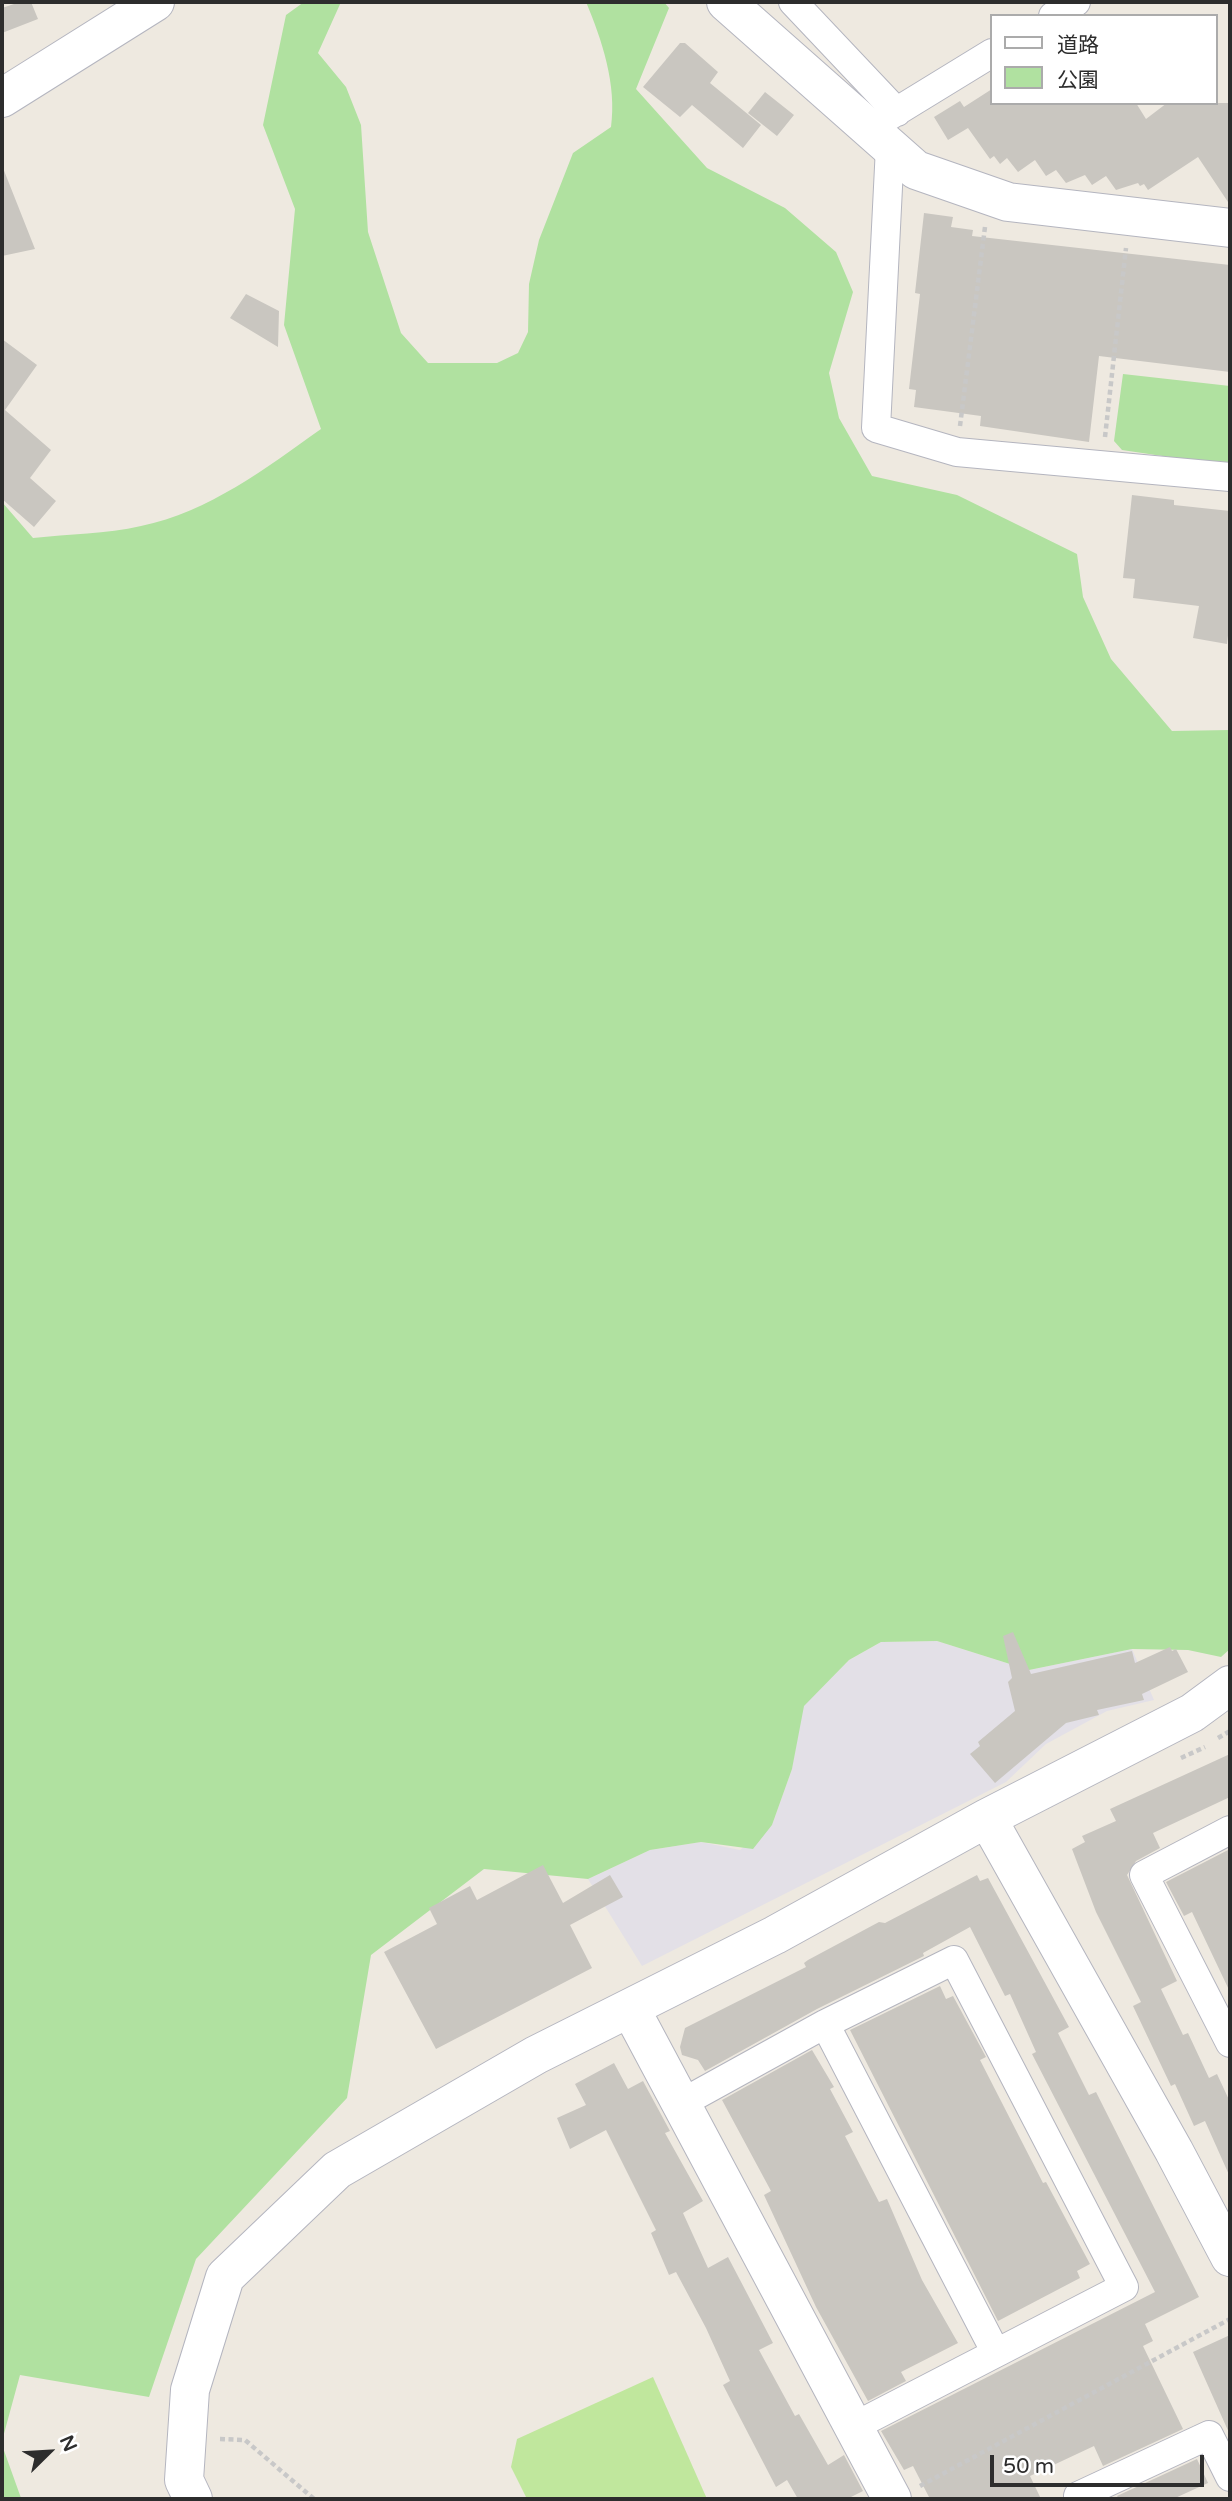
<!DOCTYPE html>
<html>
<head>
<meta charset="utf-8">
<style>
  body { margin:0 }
  #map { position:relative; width:1232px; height:2501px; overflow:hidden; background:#eee9e0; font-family:"Varela Round","Noto Sans JP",sans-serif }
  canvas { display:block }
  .frame { position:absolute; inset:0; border:4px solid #2d2d2d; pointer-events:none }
  .legend { position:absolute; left:990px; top:14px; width:228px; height:91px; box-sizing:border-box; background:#fff; border:2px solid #ababab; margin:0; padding:9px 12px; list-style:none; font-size:21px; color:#2d2d2d }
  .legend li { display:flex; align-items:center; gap:14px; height:35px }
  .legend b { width:35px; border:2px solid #ababab }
  .north { position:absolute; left:14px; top:2417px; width:70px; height:70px; -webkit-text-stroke:5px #fff; paint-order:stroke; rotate:66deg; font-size:19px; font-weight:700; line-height:28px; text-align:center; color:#2d2d2d }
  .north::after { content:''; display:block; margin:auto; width:24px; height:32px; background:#2d2d2d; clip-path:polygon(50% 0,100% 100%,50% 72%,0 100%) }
  .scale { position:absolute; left:990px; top:2455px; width:214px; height:32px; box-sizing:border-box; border:4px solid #2d2d2d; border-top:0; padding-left:9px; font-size:21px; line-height:24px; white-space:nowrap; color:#2d2d2d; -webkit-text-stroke:5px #fff; paint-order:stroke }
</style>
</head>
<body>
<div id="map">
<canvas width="1232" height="2501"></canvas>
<div class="frame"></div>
<ul class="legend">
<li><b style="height:9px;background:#fff"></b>道路</li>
<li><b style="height:19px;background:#b0e1a0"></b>公園</li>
</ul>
<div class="north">N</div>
<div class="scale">50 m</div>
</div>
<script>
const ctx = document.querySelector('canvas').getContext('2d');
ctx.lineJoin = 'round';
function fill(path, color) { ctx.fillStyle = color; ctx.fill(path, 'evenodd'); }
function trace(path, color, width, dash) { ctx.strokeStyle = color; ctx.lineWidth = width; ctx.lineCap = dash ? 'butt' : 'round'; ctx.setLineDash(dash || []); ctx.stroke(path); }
fill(new Path2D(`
  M 937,1641 L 1029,1670 L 1132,1649 L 1154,1700 L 1107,1711 L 1046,1744 L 1006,1782 L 642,1966 L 588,1879 L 650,1850 L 701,1842 L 740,1850 L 772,1825 L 792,1769 L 803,1706 L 849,1660 L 881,1642 Z`), '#e3e0e7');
fill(new Path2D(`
  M 304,2 L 341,2 L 318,53 L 346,87 L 361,125 L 368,232 L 401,333 L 428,363 L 497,363 L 518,353 L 528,332 L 529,284 L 539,240 L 573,153 L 611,127 C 617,85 602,40 586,2 L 664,2 L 669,8 L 636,89 L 707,168 L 785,208 L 836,252 L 853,292 L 829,373 L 839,418 L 872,476 L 957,495 L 1077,554 L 1083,597 L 1111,659 L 1172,731 L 1230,730 L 1230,1649 L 1221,1657 L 1188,1650 L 1132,1649 L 1029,1670 L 937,1641 L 881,1642 L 849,1660 L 804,1706 L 792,1769 L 772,1825 L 753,1849 L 701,1842 L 650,1850 L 588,1879 L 484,1869 L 371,1955 L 347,2098 L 196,2259 L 149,2397 L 20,2375 L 2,2441 L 2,502 L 33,538 C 69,534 106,534 141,526 C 209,512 266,468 321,429 L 284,325 L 295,209 L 263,125 L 286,15 Z
  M 1123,374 L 1230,386 L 1230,466 L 1122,450 L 1114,441 Z
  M 2,2445 L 21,2498 L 2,2499 Z`), '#b0e1a0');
fill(new Path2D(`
  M 653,2377 L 707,2499 L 527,2499 L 511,2467 L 517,2439 Z`), '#c0e79d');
fill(new Path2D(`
  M 20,2 L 31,2 L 38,19 L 2,33 L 2,8 Z
  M 680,43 L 685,43 L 718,72 L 710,83 L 761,125 L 743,148 L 692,105 L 680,117 L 643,87 Z
  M 992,89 L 992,103 L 1136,103 L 1146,119 L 1167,103 L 1230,103 L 1230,205 L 1198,157 L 1148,190 L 1144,184 L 1140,186 L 1138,183 L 1116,190 L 1106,176 L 1092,185 L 1085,175 L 1066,183 L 1056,170 L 1046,176 L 1035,160 L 1018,172 L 1007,158 L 1000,164 L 994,156 L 990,159 L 968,128 L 948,140 L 934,117 L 960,101 L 964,107 Z
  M 765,92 L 794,115 L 777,136 L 748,113 Z
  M 3,168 L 35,249 L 2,256 L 2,169 Z
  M 924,213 L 953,217 L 951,227 L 973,230 L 972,236 L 1230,265 L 1230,372 L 1099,356 L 1089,442 L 980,426 L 981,416 L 914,407 L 916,390 L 909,389 L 920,294 L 915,293 Z
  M 246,294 L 279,311 L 278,347 L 230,318 Z
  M 2,339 L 37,365 L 5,410 L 51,450 L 30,478 L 56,501 L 34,527 L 2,499 Z
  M 1132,495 L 1174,500 L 1174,505 L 1230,511 L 1230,618 L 1227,644 L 1193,638 L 1199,606 L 1133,598 L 1135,579 L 1123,578 Z
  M 1013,1632 L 1031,1674 L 1132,1651 L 1135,1663 L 1170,1647 L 1172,1651 L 1176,1649 L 1188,1672 L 1142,1694 L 1144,1700 L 1097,1710 L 1099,1715 L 1066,1723 L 995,1783 L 970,1754 L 980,1746 L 978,1742 L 1015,1711 L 1008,1682 L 1012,1678 L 1003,1636 Z
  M 1230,1754 L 1230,1797 L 1153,1833 L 1160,1848 L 1136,1861 L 1127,1875 L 1177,1981 L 1161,1989 L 1183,2035 L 1188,2033 L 1209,2078 L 1217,2074 L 1230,2102 L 1230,2177 L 1205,2121 L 1194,2126 L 1175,2084 L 1171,2086 L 1133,2006 L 1141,2002 L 1096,1912 L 1072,1849 L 1085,1842 L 1082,1836 L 1116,1821 L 1110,1809 Z
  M 1230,1849 L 1230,1992 L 1192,1912 L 1184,1916 L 1166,1882 Z
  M 543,1865 L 563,1903 L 610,1875 L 623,1897 L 570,1925 L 592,1968 L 436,2049 L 384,1952 L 437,1924 L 429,1908 L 470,1886 L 477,1900 Z
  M 977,1875 L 980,1881 L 988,1878 L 1069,2027 L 1058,2033 L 1089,2095 L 1096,2092 L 1199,2297 L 1145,2324 L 1153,2341 L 1143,2346 L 1183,2429 L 1103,2466 L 1094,2446 L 1030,2476 L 1041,2499 L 930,2499 L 913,2466 L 904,2470 L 881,2431 L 1155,2292 L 1032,2054 L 1036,2052 L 1010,1994 L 1005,1996 L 970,1927 L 923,1953 L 924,1956 L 817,2009 L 705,2071 L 698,2060 L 682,2055 L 680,2047 L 685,2028 L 806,1967 L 804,1963 L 808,1960 L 879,1922 L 885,1923 Z
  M 940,1986 L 946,1999 L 953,1996 L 986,2057 L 980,2060 L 1043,2183 L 1046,2182 L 1090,2264 L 1077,2271 L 1080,2278 L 998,2321 L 850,2030 Z
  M 812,2050 L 834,2087 L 830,2089 L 853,2132 L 845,2136 L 879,2202 L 887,2199 L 922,2280 L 958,2343 L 901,2372 L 906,2381 L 868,2401 L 816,2307 L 764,2195 L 771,2191 L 722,2100 Z
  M 614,2063 L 628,2089 L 643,2081 L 670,2131 L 665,2133 L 703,2201 L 683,2213 L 708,2268 L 728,2257 L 773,2343 L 759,2350 L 795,2416 L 799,2414 L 828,2465 L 844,2455 L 863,2491 L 847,2499 L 798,2499 L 787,2480 L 776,2487 L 723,2385 L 730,2381 L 706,2328 L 676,2272 L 669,2275 L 651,2233 L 656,2230 L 606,2130 L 570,2149 L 557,2118 L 586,2105 L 575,2084 Z
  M 1230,2335 L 1230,2435 L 1193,2352 Z
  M 1197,2459 L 1208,2483 L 1173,2499 L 1119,2499 L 1117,2496 Z`), '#c9c6c0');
const street = new Path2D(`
  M 793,2 L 897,112
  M 1053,16 L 1076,2
  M 881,121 L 992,53
  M 890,147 L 876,428 L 957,452 L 1230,477
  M 1230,1830 L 1144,1875 L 1230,2043
  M 825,2024 L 996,2353
  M 680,2104 L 825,2024 L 954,1960 L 1124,2287 L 853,2427
  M 1080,2499 L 1078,2496 L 1209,2435 L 1230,2477`);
const secondary = new Path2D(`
  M 726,2 L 916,170 L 1008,202 L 1230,228
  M 2,98 L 155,2
  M 987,1818 L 1174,2151 L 1230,2257
  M 630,2008 L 892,2499
  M 193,2499 L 184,2480 L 190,2390 L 225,2277 L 337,2170 L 536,2055 L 775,1935 L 987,1818 L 1192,1713 L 1230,1685`);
trace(street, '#b4b5bf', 30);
trace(secondary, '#b4b5bf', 40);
trace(new Path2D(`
  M 960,426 L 985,227
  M 1105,437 L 1126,248
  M 1218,1738 L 1230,1731
  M 1181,1758 L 1205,1747
  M 220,2439 L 245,2440 L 314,2499
  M 920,2486 L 1230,2319`), '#c8c8c8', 4.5, [5, 3.5]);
trace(street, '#fff', 28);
trace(secondary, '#fff', 38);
</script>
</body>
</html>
